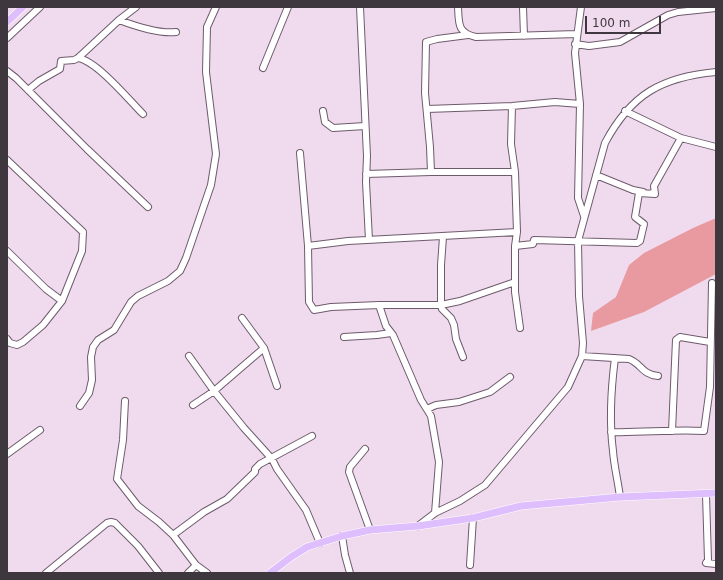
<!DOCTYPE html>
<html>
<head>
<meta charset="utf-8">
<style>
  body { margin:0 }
  #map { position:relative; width:723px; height:580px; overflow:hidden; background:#f0dbee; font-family:"DejaVu Sans",sans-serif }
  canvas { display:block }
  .frame { position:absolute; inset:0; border:8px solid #3f373e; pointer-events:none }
  .scale { position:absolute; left:585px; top:16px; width:76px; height:18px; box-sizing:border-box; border:2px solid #3f373e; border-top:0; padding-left:5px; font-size:12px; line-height:14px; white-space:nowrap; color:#3f373e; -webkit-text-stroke:3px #f0dbee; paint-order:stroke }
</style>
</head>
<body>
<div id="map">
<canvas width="723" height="580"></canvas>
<div class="frame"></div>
<div class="scale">100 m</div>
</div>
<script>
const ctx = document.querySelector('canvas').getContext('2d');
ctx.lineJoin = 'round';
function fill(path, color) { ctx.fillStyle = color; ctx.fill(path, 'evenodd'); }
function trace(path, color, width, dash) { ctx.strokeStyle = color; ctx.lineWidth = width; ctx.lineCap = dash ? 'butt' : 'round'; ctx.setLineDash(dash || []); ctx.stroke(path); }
fill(new Path2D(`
  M 716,218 L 716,274 L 644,312 L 591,331 L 593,313 L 616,297 L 629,265 L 644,253 L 693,228 Z`), '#e89aa0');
const minor = new Path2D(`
  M 360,7 L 367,156 L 366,182 L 369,240
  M 458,7 C 459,23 457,33 476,37 L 577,34
  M 523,7 L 524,36
  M 581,7 L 575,53 L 580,104 L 578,198 L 584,216
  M 119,20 C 135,26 160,34 176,32
  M 7,38 L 40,7
  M 575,44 L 589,46 L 620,42 L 668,15 L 678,12 L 716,8
  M 78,58 C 97,61 129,100 143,114
  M 263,68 L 288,7
  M 7,71 L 16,78 L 87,149 L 148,207
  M 28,90 L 39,81 L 60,69 L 61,61 L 74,60 L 78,58 L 119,20 L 136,7
  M 512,106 L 511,144 L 515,172 L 517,232 L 515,246 L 515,292 L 520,328
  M 427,109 L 512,106 L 555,102 L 580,104
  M 323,111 L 325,122 L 333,128 L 365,126
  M 625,111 L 681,138 L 716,147
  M 300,153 L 308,246 L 309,302 L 314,310 L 331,307 L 379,305 L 441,305 L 460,301 L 515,282
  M 7,160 L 83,232 L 82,251 L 62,301 L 43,325 L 23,342 L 17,345 L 10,343 L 7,339
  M 431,172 L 430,147 L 425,93 L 426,42 L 437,39 L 468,35
  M 366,174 L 431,172 L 515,172
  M 596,175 L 633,190 L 643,192
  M 652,193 L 655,194 L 654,186 L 681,138
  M 443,237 L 441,265 L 441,305 L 442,309 L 451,318 L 454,325 L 456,339 L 463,357
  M 308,246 L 348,241 L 517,232
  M 515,246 L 533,244 L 534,240 L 637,243 L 640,241 L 644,224 L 635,217 L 639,193 L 655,194
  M 7,251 L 46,289 L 62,301
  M 379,305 L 386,326 L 393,335 L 421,400 L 431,416 L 439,462 L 435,513
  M 242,318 L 264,348 L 277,386
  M 344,337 L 377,335 L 391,333
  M 189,356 L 214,391 L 244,428 L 272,459 L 277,469 L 306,510 L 320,543
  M 582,356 L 629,359 C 642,364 641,374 658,376
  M 615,358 C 611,389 609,420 613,451 C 614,466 618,481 620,497
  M 125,401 L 123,440 L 117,479 L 138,506 L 159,522 L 173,535 L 196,565 L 207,573
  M 193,405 L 214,391 L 264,348
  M 80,406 L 89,393 L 92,380 L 91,357 L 93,347 L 98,340 L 114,330 L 131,302 L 138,296 L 168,281 L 180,271 L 186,258 L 211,185 L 216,154 L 206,72 L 207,27 L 216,7
  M 427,409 L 436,405 L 459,402 L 490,392 L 510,377
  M 672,431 L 676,340 L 680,337 L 710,342
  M 611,432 C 642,433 673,429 704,431 L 710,387 L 712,283
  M 365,449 L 350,467 L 349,472 L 370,530
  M 7,454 L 40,430
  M 706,495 L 708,560 L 706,563 L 716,564
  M 418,526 L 435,513 L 460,501 L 485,485 L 568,387 L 582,356 L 583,343 L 579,296 L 578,241 L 605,143 C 631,94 662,77 716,72
  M 173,535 L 204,512 L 227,499 L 255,472 L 255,469 L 260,464 L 312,436
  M 342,536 L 345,555 L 350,573
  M 470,565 L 473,518
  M 46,573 L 107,523 L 111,522 L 115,523 L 138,546 L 159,573
  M 188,573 L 196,565`);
const major = new Path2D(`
  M 7,22 L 23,7
  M 270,573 L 291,557 L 307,547 L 342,536 L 370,530 L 418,526 L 473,518 L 521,506 L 620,497 L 716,493`);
trace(minor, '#6d5b6b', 8);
trace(major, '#fff', 8);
trace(minor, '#fff', 6);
trace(major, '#debefc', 7);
</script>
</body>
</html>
